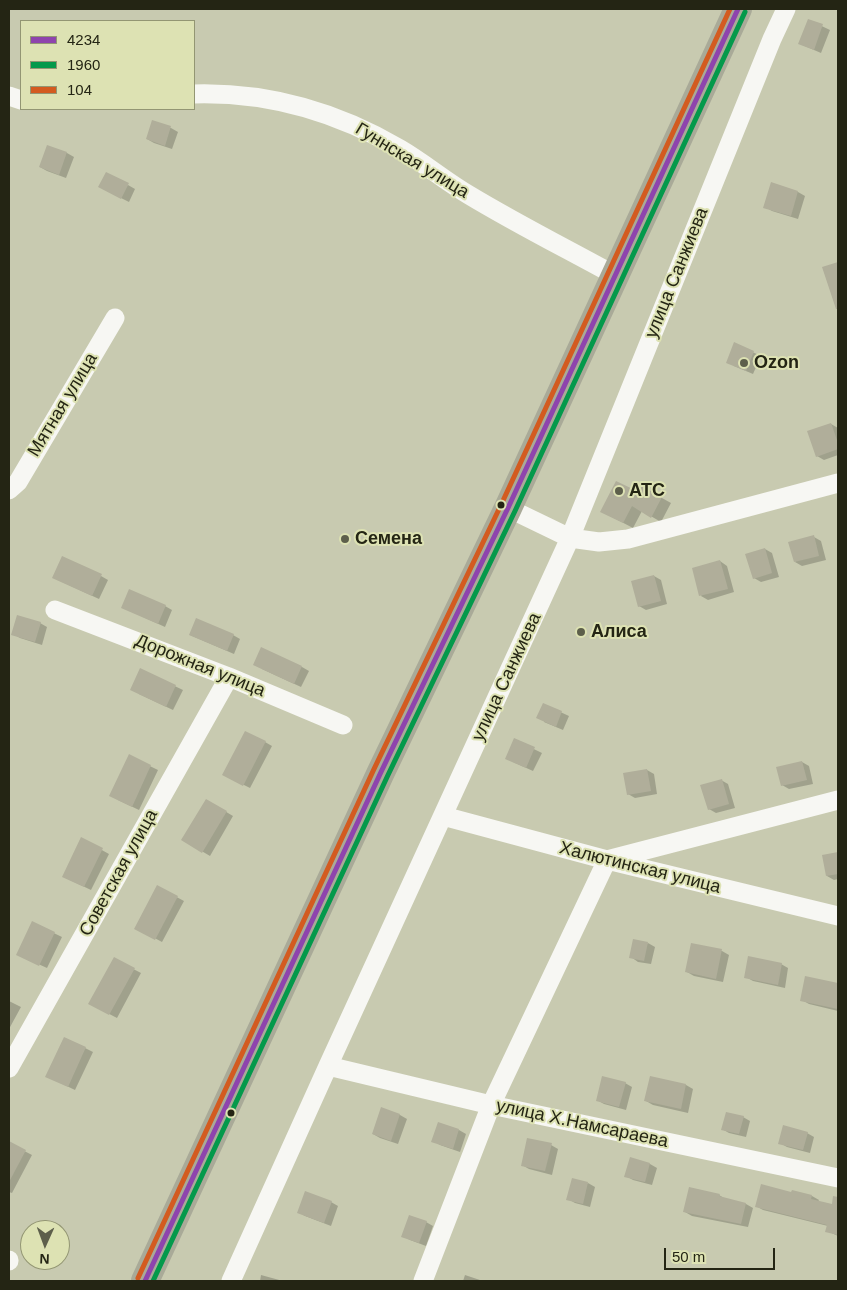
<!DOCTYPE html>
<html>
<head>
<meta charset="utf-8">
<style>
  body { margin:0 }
  #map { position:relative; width:847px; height:1290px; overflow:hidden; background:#c8cab0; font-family:Arial,sans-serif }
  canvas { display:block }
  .frame { position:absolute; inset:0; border:10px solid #242514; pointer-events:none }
  .legend { position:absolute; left:20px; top:20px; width:175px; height:90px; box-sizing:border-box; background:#dde2b3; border:1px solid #939673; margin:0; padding:6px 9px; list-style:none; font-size:15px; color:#242514 }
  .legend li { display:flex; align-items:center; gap:10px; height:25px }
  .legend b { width:25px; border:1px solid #939673 }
  .north { position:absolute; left:20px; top:1220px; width:50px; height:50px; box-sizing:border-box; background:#dde2b3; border:1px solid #939673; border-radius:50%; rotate:182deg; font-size:14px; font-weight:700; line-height:20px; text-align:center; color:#242514 }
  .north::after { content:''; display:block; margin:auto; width:18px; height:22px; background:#5d5f4b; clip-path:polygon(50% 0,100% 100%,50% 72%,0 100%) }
  .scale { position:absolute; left:664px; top:1248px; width:111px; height:22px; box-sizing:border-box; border:2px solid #242514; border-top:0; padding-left:6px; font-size:15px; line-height:18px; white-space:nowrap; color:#242514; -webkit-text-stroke:4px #dde2b3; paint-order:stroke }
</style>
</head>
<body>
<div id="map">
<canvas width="847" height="1290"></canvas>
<div class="frame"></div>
<ul class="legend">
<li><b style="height:6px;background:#8e44ad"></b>4234</li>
<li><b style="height:6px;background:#04994b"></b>1960</li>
<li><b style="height:6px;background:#d35b20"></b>104</li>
</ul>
<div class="north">N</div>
<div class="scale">50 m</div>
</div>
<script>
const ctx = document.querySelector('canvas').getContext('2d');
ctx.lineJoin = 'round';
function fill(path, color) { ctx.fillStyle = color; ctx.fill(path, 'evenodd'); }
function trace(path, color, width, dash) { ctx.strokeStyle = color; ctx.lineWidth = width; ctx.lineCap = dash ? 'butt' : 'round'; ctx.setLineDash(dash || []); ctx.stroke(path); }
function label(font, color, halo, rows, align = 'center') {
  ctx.font = font + ' Arial,sans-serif'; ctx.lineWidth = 4; ctx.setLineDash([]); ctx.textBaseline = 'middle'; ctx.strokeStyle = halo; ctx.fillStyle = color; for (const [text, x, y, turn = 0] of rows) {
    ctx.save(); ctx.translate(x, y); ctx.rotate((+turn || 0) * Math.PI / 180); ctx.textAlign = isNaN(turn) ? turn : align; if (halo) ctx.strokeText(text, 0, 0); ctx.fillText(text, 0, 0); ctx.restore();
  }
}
fill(new Path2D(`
  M 809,20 L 830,30 L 821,53 L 800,44 Z
  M 153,122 L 171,128 L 178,132 L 172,149 L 154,143 L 147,139 Z
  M 48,146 L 67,153 L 74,157 L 66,178 L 47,171 L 40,167 Z
  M 772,184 L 798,192 L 805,196 L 798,219 L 772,211 L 765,207 Z
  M 128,185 L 135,189 L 129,202 L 107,191 Z
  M 735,344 L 761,356 L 753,374 L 734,366 Z
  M 831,424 L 838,428 L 838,455 L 824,460 L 817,456 Z
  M 642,487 L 671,503 L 661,522 L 642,511 L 633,528 L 612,517 L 639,493 Z
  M 814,537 L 821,541 L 826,560 L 802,566 L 795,562 Z
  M 765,549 L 772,553 L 779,577 L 761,582 L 754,578 Z
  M 720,561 L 727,566 L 734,592 L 708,600 L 701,596 Z
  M 101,576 L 108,580 L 99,599 L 60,581 Z
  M 654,576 L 661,580 L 667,604 L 646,610 L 639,606 Z
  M 165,606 L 172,610 L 165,627 L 130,611 Z
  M 40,623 L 47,627 L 42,645 L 20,638 L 13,634 Z
  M 190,635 L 233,635 L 240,639 L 234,654 Z
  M 302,667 L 309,671 L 301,687 L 262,669 Z
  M 141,670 L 183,690 L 173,710 L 139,694 Z
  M 543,704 L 569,716 L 563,730 L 544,722 Z
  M 515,740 L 542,753 L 533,771 L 513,762 Z
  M 265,742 L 272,746 L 250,788 L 230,778 Z
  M 129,756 L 158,770 L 139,810 L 118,800 Z
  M 802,762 L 809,766 L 813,784 L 789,789 L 782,785 Z
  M 647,770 L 654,774 L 657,794 L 635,798 L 628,794 Z
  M 721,780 L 728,784 L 735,808 L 716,813 L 709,809 Z
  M 206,800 L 233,816 L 210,856 L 183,840 Z
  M 82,839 L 109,854 L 91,890 L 70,880 Z
  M 838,854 L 838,879 L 834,880 L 827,876 L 824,856 Z
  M 158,887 L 184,901 L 162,942 L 136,928 Z
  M 33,923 L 62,937 L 47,968 L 25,958 Z
  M 648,943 L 655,947 L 651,964 L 638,962 L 631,957 Z
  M 692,945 L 722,951 L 729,955 L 723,982 L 694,976 L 687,972 Z
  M 114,959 L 141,973 L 117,1018 L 90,1004 Z
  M 781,964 L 788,968 L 785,988 L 753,981 L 746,977 Z
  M 806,978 L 838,985 L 838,1011 L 809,1004 L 802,1000 Z
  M 9,1001 L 21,1007 L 9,1029 Z
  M 65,1038 L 93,1052 L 75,1090 L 54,1080 Z
  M 651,1077 L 686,1085 L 693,1089 L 688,1113 L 653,1105 L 646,1101 Z
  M 625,1083 L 632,1087 L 626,1110 L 604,1104 L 597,1100 Z
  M 382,1109 L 400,1115 L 407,1119 L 398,1144 L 380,1138 L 373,1134 Z
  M 743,1117 L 750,1121 L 746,1137 L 729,1133 L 722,1129 Z
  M 459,1130 L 466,1134 L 460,1152 L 440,1145 L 433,1141 Z
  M 807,1133 L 814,1137 L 810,1153 L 787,1147 L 780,1143 Z
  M 9,1143 L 32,1155 L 12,1193 L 9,1192 Z
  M 551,1145 L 558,1149 L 552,1175 L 529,1169 L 522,1165 Z
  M 630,1159 L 650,1164 L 657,1168 L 652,1185 L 633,1180 L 626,1176 Z
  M 588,1183 L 595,1187 L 590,1207 L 575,1203 L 568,1199 Z
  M 719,1195 L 727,1200 L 746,1204 L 753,1208 L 748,1227 L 692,1216 L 685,1212 Z
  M 812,1196 L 819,1200 L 818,1202 L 838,1206 L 838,1236 L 827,1231 L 828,1226 L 763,1210 L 756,1206 Z
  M 331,1202 L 338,1206 L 331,1226 L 305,1216 L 298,1212 Z
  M 426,1222 L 433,1226 L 426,1246 L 410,1240 L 403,1236 Z
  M 261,1275 L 283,1281 L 260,1281 Z
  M 465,1275 L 483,1281 L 484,1281 L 463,1281 Z`), '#0003');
fill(new Path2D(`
  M 808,19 L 823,24 L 814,50 L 798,44 Z
  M 152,120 L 171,126 L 165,146 L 146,139 Z
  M 47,145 L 67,152 L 59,175 L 39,167 Z
  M 106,172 L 129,183 L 121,199 L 98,187 Z
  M 771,182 L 798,191 L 791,216 L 763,208 Z
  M 838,262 L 838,309 L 836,309 L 822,267 Z
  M 734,342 L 754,351 L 746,371 L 726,363 Z
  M 831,423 L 838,443 L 838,449 L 816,457 L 807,431 Z
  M 616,481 L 639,492 L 642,486 L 662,497 L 651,518 L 632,506 L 623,523 L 600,512 Z
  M 814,535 L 819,556 L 794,562 L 788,542 Z
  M 765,548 L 772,573 L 753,579 L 745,554 Z
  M 62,556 L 102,574 L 92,596 L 52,578 Z
  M 720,560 L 728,589 L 699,596 L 692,568 Z
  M 654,575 L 661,601 L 638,607 L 631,581 Z
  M 129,589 L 166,605 L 158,624 L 121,608 Z
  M 17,615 L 41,622 L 35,642 L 11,635 Z
  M 196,618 L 234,634 L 227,651 L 189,635 Z
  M 261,647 L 302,666 L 294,684 L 253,665 Z
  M 140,668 L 176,685 L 166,707 L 130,690 Z
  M 543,703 L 562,711 L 556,727 L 536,718 Z
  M 245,731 L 266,741 L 243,786 L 222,775 Z
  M 514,738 L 535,747 L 526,768 L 505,759 Z
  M 129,754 L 151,765 L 132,807 L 109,796 Z
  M 802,761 L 807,780 L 781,786 L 776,767 Z
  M 647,769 L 651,791 L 627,795 L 623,773 Z
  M 722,779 L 729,804 L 708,810 L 700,785 Z
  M 206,799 L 227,811 L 202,853 L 181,840 Z
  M 81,837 L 103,848 L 84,887 L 62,877 Z
  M 838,852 L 838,874 L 826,876 L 822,855 Z
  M 157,885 L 178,896 L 155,940 L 134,929 Z
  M 32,921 L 55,932 L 39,966 L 16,955 Z
  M 633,939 L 648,942 L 644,961 L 629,958 Z
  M 691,943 L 722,949 L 716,979 L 685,972 Z
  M 748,956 L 782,963 L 778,985 L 744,978 Z
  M 114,957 L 135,968 L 109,1015 L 88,1004 Z
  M 805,976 L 838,983 L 838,1009 L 800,1001 Z
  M 64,1037 L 86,1047 L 68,1087 L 45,1077 Z
  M 602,1076 L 626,1082 L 619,1107 L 596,1101 Z
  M 650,1076 L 686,1084 L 681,1109 L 644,1101 Z
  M 381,1107 L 400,1114 L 391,1141 L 372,1134 Z
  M 726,1112 L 744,1116 L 739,1134 L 721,1130 Z
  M 438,1122 L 459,1129 L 453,1149 L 431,1142 Z
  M 783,1125 L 808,1132 L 803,1150 L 778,1144 Z
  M 527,1138 L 552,1143 L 545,1171 L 521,1166 Z
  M 9,1141 L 26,1150 L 9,1182 Z
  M 630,1157 L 650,1163 L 645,1182 L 624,1177 Z
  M 572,1178 L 588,1182 L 583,1204 L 566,1200 Z
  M 761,1184 L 791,1192 L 792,1190 L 812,1195 L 811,1199 L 832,1204 L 833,1196 L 838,1197 L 838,1235 L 825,1232 L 827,1225 L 755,1207 Z
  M 689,1187 L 720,1194 L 719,1196 L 746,1203 L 741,1224 L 683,1212 Z
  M 305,1191 L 332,1201 L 324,1223 L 297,1213 Z
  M 409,1215 L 427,1221 L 419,1243 L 401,1237 Z`), '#b0ae9a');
trace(new Path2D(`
  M 194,94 C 267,92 337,112 400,149 C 424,163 445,181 469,195 C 517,224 567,249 616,276
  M 9,96 L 21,100
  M 9,490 L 18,482 L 115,318
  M 508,508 L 570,538 L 599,542 L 628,539 L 838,483
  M 55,610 L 229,677 L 343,725
  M 443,816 L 607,860 L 838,916
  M 328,1066 L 491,1105 L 838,1178
  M 9,1068 L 229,677
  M 9,1261 L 9,1260
  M 231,1281 L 328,1066 L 570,538 L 772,39 L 786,9
  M 423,1281 L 491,1105 L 607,860 L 838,800`), '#f7f7f3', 19);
trace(new Path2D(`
  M 145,1281 L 381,772 L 508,508 L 738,9`), '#a9aa98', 28);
trace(new Path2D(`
  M 145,1281 L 381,772 L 508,508 L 738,9`), '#8e44ad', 5);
trace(new Path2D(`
  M 153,1281 L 388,775 L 515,511 L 745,12`), '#04994b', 5);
trace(new Path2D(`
  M 138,1278 L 374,769 L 501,505 L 730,9`), '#d35b20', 5);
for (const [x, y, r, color] of [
  [744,363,5,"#5d5f4b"],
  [619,491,5,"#5d5f4b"],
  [501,505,4.5,"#242514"],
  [345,539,5,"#5d5f4b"],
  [581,632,5,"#5d5f4b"],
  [231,1113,4.5,"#242514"]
]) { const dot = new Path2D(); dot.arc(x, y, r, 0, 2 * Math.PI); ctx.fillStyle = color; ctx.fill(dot); trace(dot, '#dde2b3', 2); }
label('18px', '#242514', '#dde2b3', [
  ["Гуннская улица",412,161,31],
  ["улица Санжиева",677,273,-68],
  ["Мятная улица",63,405,-59],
  ["Дорожная улица",200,666,22],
  ["улица Санжиева",507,677,-65],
  ["Халютинская улица",640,868,14],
  ["Советская улица",119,873,-61],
  ["улица Х.Намсараева",582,1124,12]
]);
label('bold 18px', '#242514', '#dde2b3', [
  ["Ozon",754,363],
  ["АТС",629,491],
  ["Семена",355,539],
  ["Алиса",591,632]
], 'left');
</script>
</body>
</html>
